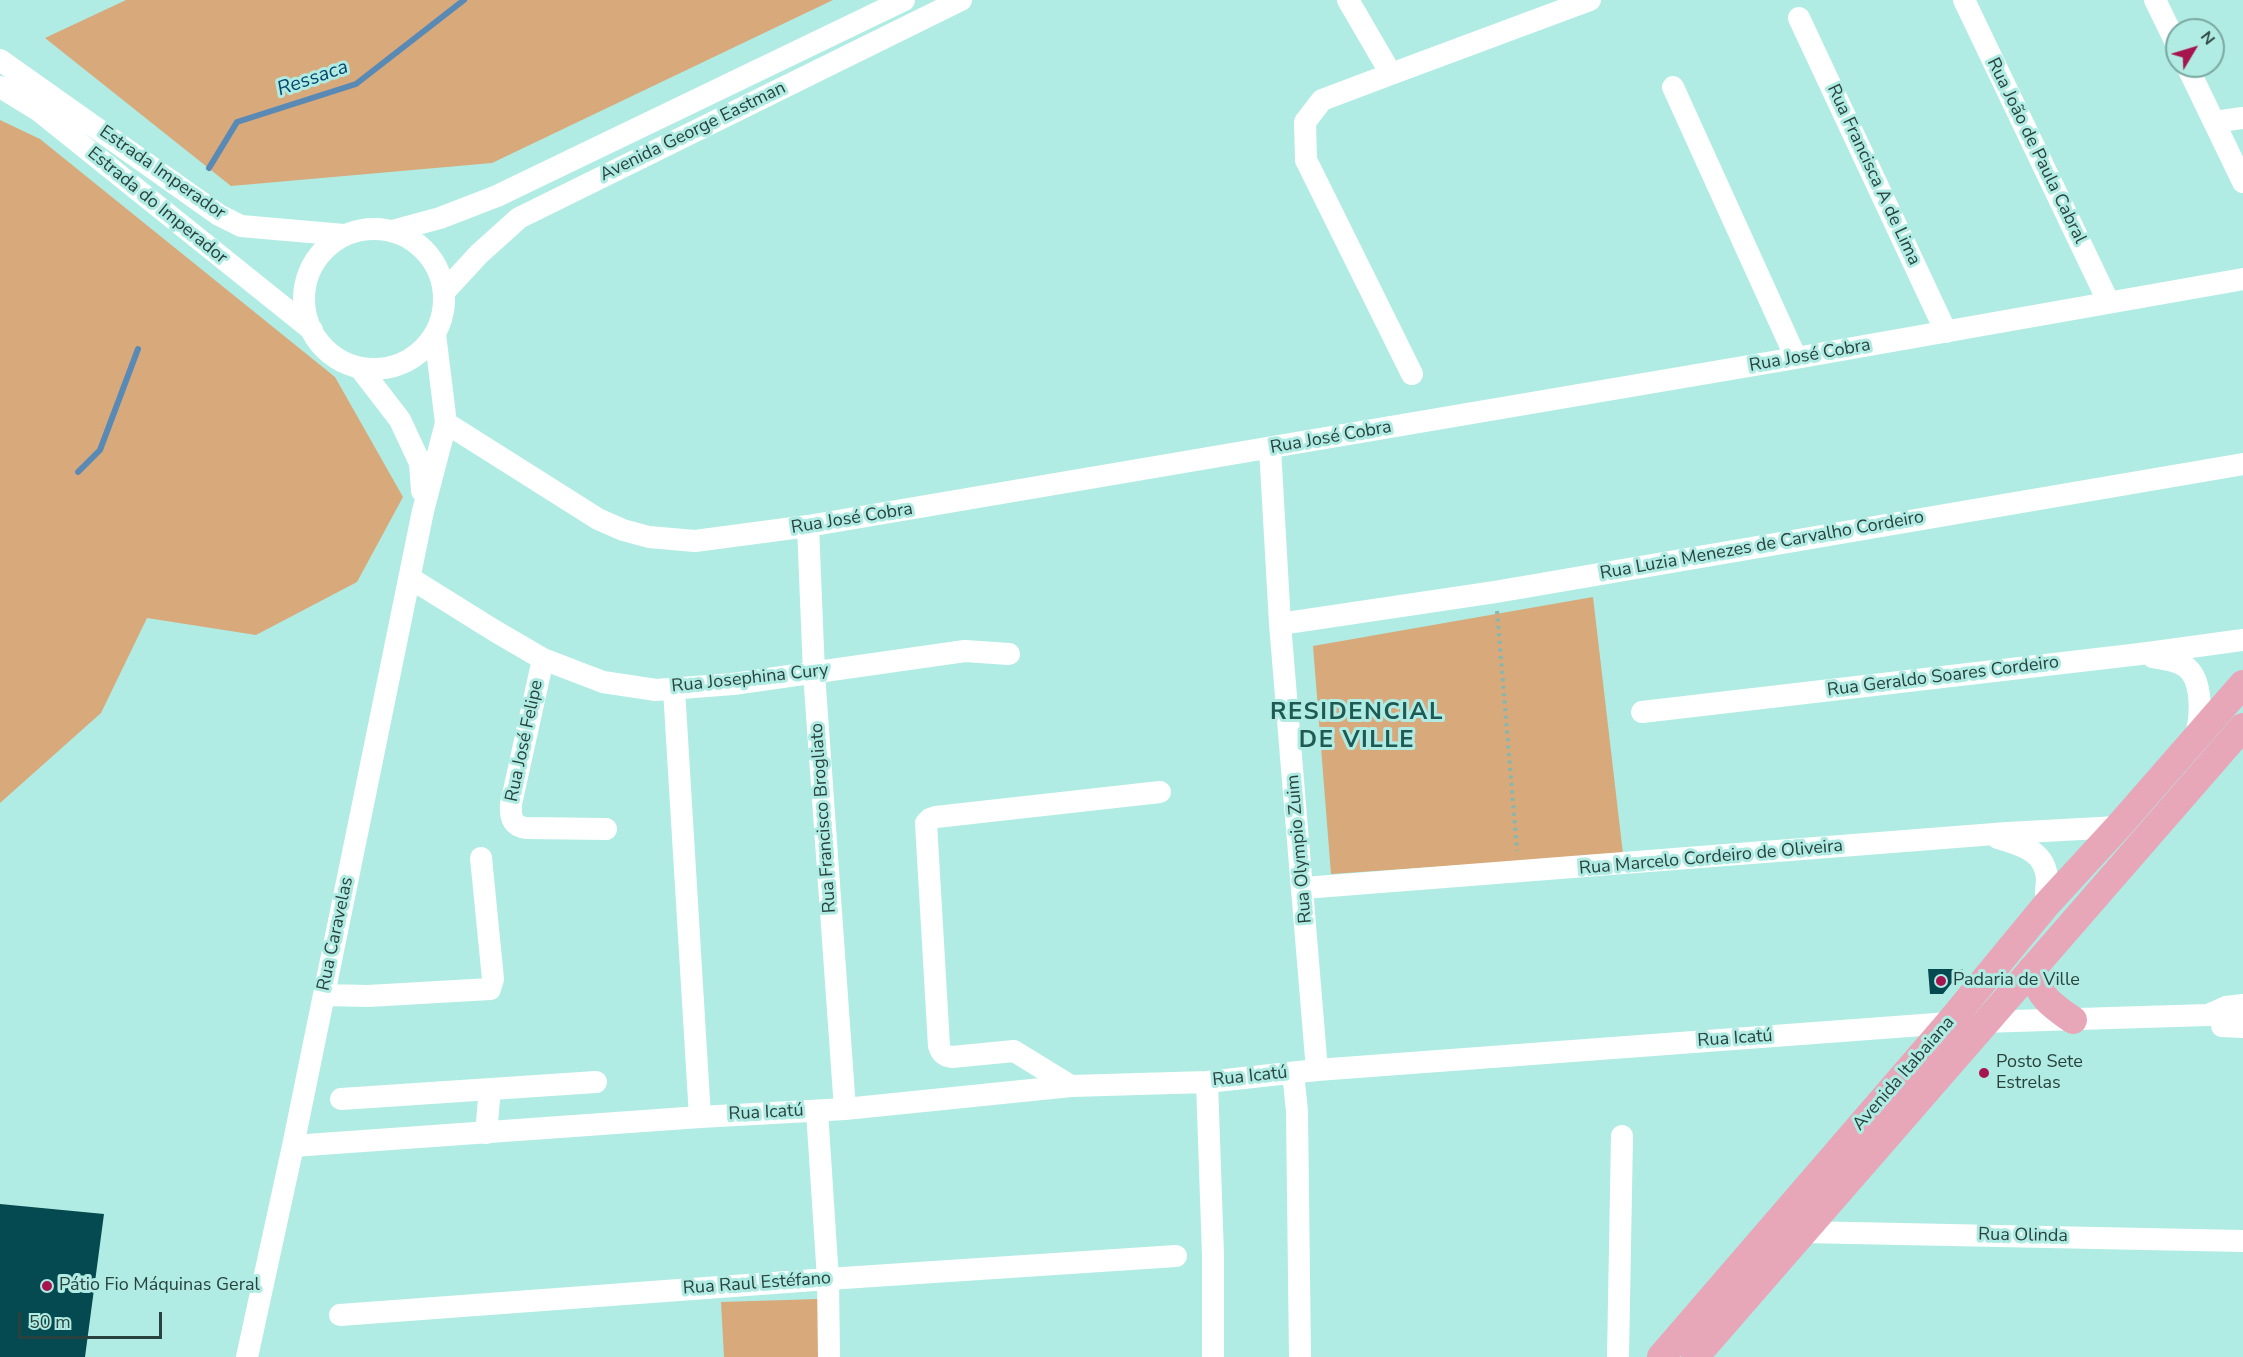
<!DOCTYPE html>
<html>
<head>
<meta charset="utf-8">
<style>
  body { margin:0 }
  #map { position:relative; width:2243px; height:1357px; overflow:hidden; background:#b0ece3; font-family:"Nunito Sans",sans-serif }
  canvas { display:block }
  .north { position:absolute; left:2165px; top:18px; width:60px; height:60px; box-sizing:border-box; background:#b0ece3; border:2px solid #7aa8a1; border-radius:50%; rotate:52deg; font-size:16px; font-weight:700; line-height:24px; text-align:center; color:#29423e }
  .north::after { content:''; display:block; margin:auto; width:21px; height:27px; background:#a7154e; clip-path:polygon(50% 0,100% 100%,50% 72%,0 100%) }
  .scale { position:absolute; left:18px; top:1312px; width:144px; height:27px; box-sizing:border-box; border:3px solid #29423e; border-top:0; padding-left:8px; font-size:18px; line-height:21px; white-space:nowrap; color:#29423e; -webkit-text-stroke:4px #b0ece3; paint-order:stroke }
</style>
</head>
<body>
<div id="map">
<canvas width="2243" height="1357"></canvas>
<div class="north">N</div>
<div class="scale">50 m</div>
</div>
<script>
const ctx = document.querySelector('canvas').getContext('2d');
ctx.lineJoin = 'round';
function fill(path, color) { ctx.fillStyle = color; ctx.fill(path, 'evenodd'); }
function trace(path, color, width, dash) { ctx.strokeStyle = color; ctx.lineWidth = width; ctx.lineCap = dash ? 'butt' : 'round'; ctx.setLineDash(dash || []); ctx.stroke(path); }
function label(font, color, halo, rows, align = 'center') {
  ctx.font = font + ' "Nunito Sans",sans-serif'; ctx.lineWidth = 6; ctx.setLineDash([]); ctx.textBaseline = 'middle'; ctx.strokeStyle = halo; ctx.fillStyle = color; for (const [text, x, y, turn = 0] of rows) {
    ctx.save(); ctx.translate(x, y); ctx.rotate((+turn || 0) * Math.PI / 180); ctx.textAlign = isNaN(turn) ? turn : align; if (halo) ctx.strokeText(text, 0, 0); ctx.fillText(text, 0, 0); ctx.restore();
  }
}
fill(new Path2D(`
  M 126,0 L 833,0 L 492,163 L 231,186 L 45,38 Z
  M 0,120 L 40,139 L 335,377 L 403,497 L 357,582 L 256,635 L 147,618 L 101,713 L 0,803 Z
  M 1593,597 L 1623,854 L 1331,874 L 1313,646 Z
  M 818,1299 L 821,1357 L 724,1357 L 721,1302 Z`), '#d8a97b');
trace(new Path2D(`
  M 209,168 L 237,122 L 356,84 L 464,0
  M 78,472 L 100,450 L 138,349`), '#588ab5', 6);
fill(new Path2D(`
  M 1928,969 L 1963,969 L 1943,994 L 1930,994 Z
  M 0,1204 L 104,1214 L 85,1357 L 0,1357 Z`), '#064a51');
trace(new Path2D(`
  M 1497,611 L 1517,851`), '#86b7af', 4, [3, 4.5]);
trace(new Path2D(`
  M 1348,0 L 1391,74 L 1590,0
  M 1964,0 L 2108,301
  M 2155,0 L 2177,45
  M 1799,18 L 1946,332
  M 0,60 L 219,215 L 241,226 L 344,235
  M 2187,66 L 2243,182
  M 1391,74 L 1322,100 L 1305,122 L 1306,160 L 1412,374
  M 0,87 L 38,110 L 312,330
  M 1673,87 L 1796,358
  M 2214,122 L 2243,118
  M304 299a70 70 0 1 1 140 0a70 70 0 1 1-140 0Z
  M 392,231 L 440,218 L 497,196 L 904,0
  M 444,292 L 479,254 L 519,218 L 961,0
  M 360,368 L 400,420 L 420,463 L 422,491
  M 446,423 L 598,519 L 623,530 L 649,537 L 695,541 L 808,526 L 1796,358 L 2243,279
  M 1270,448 L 1280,624 L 1317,1070
  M 808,526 L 814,673 L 845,1109
  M 410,578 L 495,631 L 543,659 L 603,682 L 656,690 L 733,684 L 965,651 L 1009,654
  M 1280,624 L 1495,592 L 2243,464
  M 2153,657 C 2162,659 2173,660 2181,664 C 2205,675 2201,719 2195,739
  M 543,659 L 511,804 C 510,818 513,827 527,828 L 606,829
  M 674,689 L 700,1117
  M 1642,712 L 2140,654 L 2243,640
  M 1998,838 C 2021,845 2047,851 2047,881 C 2046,889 2045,895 2047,904
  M 1304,888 L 2007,833 L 2118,827
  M 324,995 L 368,996 L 490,989 L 493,979 L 481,858
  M 2222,1026 L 2243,1027
  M 1293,1073 L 1297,1111 L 1300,1357
  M 1207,1082 L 1213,1255 L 1213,1357
  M 1071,1086 L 1014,1051 L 952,1057 C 944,1056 941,1053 939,1046 L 926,823 L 930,819 L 936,817 L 1160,792
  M 341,1099 L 596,1082
  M 817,1111 L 828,1279 L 829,1357
  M 486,1133 L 490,1089
  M 293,1146 L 700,1117 L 845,1109 L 1071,1086 L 1207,1082 L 1317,1070 L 1949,1023 L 2208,1015 L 2226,1007 L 2243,1005
  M 1803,1232 L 2243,1241
  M 340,1315 L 828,1279 L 1176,1256
  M 247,1357 L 293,1146 L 423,511 L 446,423 L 435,334
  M 1618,1357 L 1622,1136`), '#fff', 22);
trace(new Path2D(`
  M 2032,969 C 2039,997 2051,1005 2073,1020
  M 1661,1357 L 1949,1023 L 2047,904 L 2118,827 L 2243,684
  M 1695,1357 L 2243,727`), '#e7a7b8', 28);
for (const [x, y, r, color] of [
  [1941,981,6,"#a7154e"],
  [1984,1073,6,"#a7154e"],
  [47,1286,6,"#a7154e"]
]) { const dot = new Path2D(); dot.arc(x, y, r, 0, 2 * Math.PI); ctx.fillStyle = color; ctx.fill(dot); trace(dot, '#b0ece3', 2); }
label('18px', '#29423e', '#b0ece3', [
  ["Avenida George Eastman",693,132,-26],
  ["Rua João de Paula Cabral",2036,151,64],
  ["Estrada Imperador",162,173,35],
  ["Rua Francisca A de Lima",1873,175,65],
  ["Estrada do Imperador",157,206,39],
  ["Rua José Cobra",1810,356,-10],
  ["Rua José Cobra",1331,438,-10],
  ["Rua José Cobra",852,519,-9],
  ["Rua Luzia Menezes de Carvalho Cordeiro",1762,546,-10],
  ["Rua Geraldo Soares Cordeiro",1943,677,-7],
  ["Rua Josephina Cury",750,679,-6],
  ["Rua José Felipe",525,741,-78],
  ["Rua Francisco Brogliato",824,818,-94],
  ["Rua Olympio Zuim",1300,849,-95],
  ["Rua Marcelo Cordeiro de Oliveira",1711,858,-5],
  ["Rua Caravelas",336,934,-78],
  ["Rua Icatú",1735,1039,-4],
  ["Avenida Itabaiana",1904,1074,-49],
  ["Rua Icatú",1250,1077,-6],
  ["Rua Icatú",766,1113,-3],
  ["Rua Olinda",2023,1236,1],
  ["Rua Raul Estéfano",757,1284,-4]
]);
label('18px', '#29423e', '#b0ece3', [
  ["Padaria de Ville",1953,981],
  ["Posto Sete",1996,1063],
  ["Estrelas",1996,1084],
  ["Pátio Fio Máquinas Geral",59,1286]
], 'left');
label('italic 20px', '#07456f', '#b0ece3', [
  ["Ressaca",313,79,-19]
]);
ctx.letterSpacing = '1.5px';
label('bold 24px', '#1e5a53', '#b0ece3', [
  ["RESIDENCIAL",1357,713],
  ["DE VILLE",1357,741]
]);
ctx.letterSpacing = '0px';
</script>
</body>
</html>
